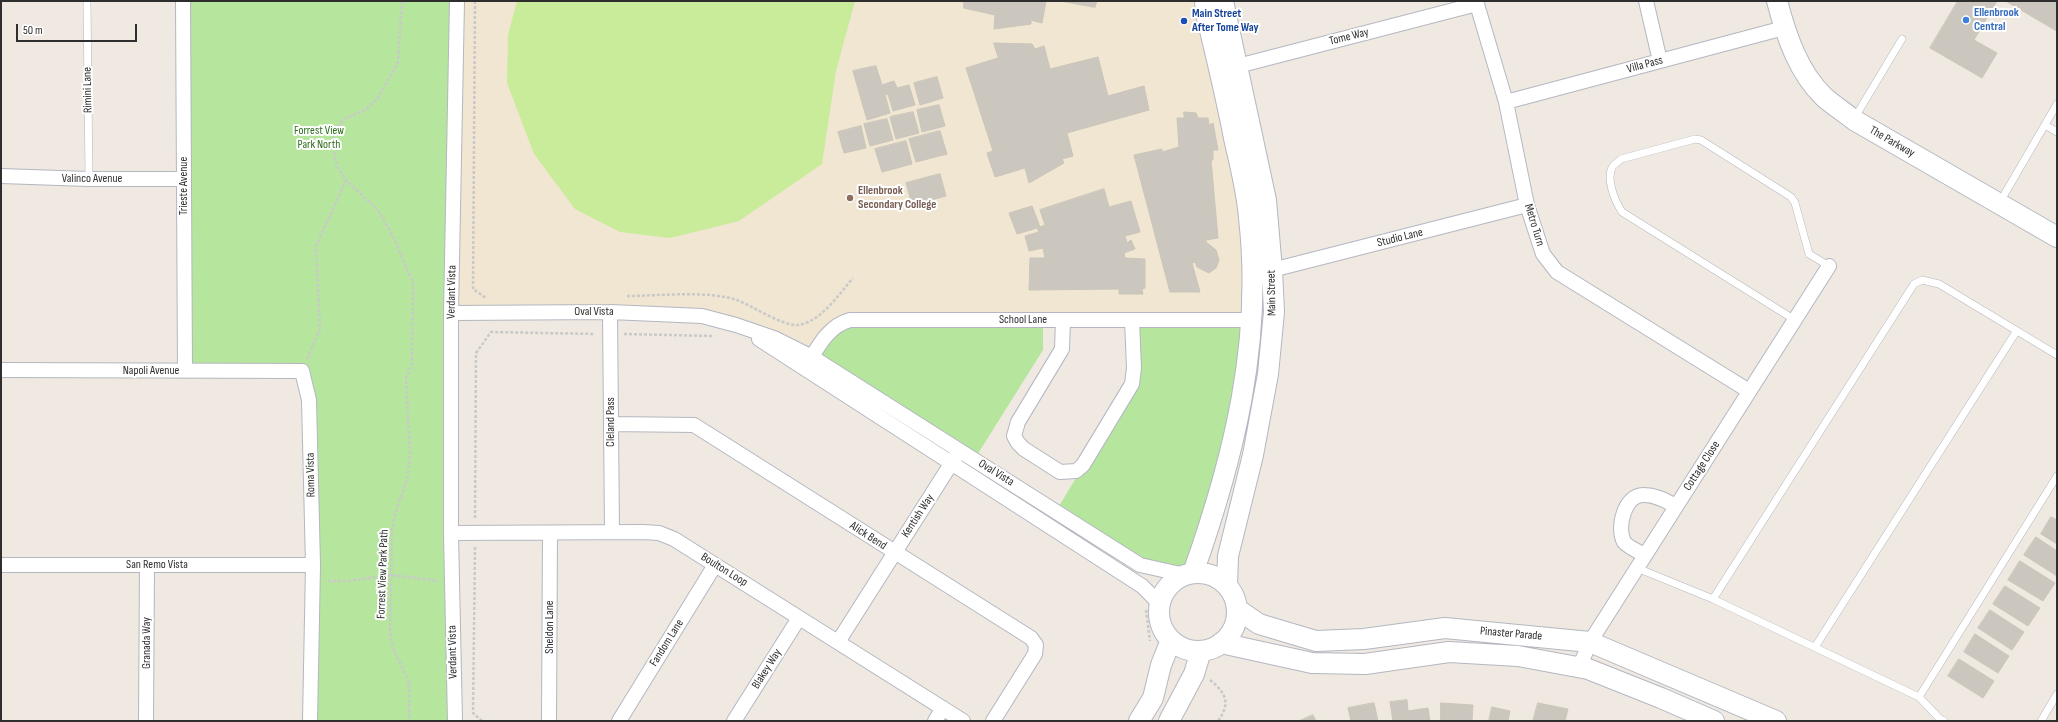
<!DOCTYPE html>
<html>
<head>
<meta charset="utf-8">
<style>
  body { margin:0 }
  #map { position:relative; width:2058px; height:722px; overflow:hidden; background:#efe9e1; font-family:"Sofia Sans Condensed",sans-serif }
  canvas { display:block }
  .frame { position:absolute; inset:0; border:2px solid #2e2e2e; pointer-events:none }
  .scale { position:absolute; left:16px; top:24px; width:121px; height:18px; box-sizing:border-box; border:2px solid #2e2e2e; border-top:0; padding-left:5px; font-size:12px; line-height:14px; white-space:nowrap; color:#2e2e2e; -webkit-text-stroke:3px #fff; paint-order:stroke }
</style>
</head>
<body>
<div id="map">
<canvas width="2058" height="722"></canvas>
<div class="frame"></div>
<div class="scale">50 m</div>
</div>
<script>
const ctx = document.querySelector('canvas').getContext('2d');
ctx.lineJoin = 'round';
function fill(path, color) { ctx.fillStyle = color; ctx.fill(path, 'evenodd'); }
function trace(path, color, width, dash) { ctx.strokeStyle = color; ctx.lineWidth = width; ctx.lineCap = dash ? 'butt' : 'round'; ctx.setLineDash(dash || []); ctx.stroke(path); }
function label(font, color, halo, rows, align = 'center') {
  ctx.font = font + ' "Sofia Sans Condensed",sans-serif'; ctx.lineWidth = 4; ctx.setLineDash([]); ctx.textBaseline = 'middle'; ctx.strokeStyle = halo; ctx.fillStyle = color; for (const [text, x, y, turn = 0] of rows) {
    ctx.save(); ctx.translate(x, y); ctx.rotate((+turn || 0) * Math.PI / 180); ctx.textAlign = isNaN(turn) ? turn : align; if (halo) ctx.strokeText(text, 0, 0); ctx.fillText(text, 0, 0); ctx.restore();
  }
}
fill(new Path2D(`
  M 457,1 L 1217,1 L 1252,320 L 850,320 L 812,357 L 702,316 L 451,313 Z`), '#f0e6d1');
fill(new Path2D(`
  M 183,1 L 457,1 L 455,721 L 310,721 L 302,371 L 185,371 Z
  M 1043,320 L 1043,350 L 974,460 L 812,357 L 840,322 Z
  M 1132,320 L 1252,320 L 1193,573 L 1164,572 L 1056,511 L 1128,392 Z`), '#b6e59e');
fill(new Path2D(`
  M 517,1 L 855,1 L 836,71 L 822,164 L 739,221 L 670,238 L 620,232 L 575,209 L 534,154 L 507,83 L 508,35 Z`), '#c9ec9a');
const building = new Path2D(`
  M 964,1 L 1046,1 L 1042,23 L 1031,20 L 1031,24 L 994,29 L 995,15 L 964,8 Z
  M 1061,1 L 1097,1 L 1095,7 Z
  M 1958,1 L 1997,1 L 1974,40 L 1997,53 L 1982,78 L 1930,48 Z
  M 2006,1 L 2057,1 L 2057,31 Z
  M 994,43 L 1032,44 L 1035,49 L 1044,46 L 1050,69 L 1098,57 L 1108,96 L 1144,86 L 1149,110 L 1067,133 L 1073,156 L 1062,159 L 1064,163 L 1029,183 L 1025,168 L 995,177 L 987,153 L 993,151 L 966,68 L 998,58 Z
  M 876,66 L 882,85 L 894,81 L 897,88 L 909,85 L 915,105 L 893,111 L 888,94 L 885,95 L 890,113 L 867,120 L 853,71 Z
  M 937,77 L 943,98 L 920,105 L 914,83 Z
  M 939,105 L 945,126 L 922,132 L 917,110 Z
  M 913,112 L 919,133 L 896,139 L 890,117 Z
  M 1184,112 L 1196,113 L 1198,118 L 1208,118 L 1209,125 L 1213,123 L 1218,150 L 1213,150 L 1213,160 L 1211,160 L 1218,238 L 1206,240 L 1206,242 L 1216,250 L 1219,260 L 1216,268 L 1209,273 L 1197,267 L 1195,262 L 1192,263 L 1200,292 L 1170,292 L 1134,155 L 1162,149 L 1162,152 L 1179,147 L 1177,118 L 1184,118 Z
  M 887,119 L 893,140 L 870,146 L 864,124 Z
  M 861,126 L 866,148 L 844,153 L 838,132 Z
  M 940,131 L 947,154 L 916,162 L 909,139 Z
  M 906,141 L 912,164 L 882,172 L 875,149 Z
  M 940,174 L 946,196 L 912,205 L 906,183 Z
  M 1104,189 L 1109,207 L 1131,201 L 1140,232 L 1125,236 L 1127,243 L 1131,240 L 1135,249 L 1124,253 L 1125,258 L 1145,259 L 1145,288 L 1142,289 L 1143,294 L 1119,294 L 1119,289 L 1029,290 L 1030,258 L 1045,258 L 1043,248 L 1029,251 L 1025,236 L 1039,232 L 1037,228 L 1017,234 L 1009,213 L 1032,206 L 1040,227 L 1045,225 L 1040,210 Z
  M 2051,517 L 2057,520 L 2057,544 L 2041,534 Z
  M 2036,537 L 2057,551 L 2057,576 L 2024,555 Z
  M 2020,561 L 2055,583 L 2043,601 L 2008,580 Z
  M 2005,586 L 2040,608 L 2028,626 L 1993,604 Z
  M 1990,610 L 2024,632 L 2012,650 L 1978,628 Z
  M 1975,634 L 2009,656 L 1998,673 L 1964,652 Z
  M 1959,659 L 1994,681 L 1983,698 L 1948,676 Z
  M 1407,700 L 1408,711 L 1428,708 L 1430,721 L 1393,721 L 1390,702 Z
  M 1374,703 L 1378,721 L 1351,721 L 1348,708 Z
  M 1441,703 L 1473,705 L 1472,721 L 1441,721 Z
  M 1538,703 L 1568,709 L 1565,721 L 1533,721 Z
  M 1492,707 L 1510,711 L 1508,721 L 1489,721 Z
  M 1313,715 L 1316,721 L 1299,721 Z`);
fill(building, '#cbc7bf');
trace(building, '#cbc5ba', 1);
const lane = new Path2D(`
  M 87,1 L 89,179
  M 1854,119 L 1902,39
  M 2045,125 L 2057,132
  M 2000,202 L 2057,104
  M 1795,320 L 1622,212 C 1615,201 1605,178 1613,166 C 1615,164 1619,161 1621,159 L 1695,139 L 1701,140 L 1791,197 L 1795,203 L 1809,254 L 1829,266
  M 1637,568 L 1713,599 L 1919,697 L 1940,719 L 1944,721
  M 1713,599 L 1914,284 L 1922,280 L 1939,284 L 2057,355
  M 1815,647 L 2016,332
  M 1919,697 L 2057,476
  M 2041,721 L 2057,694`);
const street = new Path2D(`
  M 183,1 L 185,371
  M 1476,1 L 1506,102 L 1527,205 L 1543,254 L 1557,272 L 1749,391
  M 1646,1 L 1660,61
  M 1230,68 L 1477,4
  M 1506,102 L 1784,28
  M 1,176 L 89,179 L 184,179
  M 1272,270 L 1527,205
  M 610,312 L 612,531
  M 451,313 L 610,312 L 702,316 L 736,325 L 774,338 L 812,357 L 1140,565 L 1185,575
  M 1063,320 L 1062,349 L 1018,422 L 1014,436 L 1018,443 L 1024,449 L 1060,472 L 1076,471 L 1083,465 L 1132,384 L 1134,368 L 1132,320
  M 759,339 L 1142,586 L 1160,604
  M 807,365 C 818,347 828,326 850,320 L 1252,320
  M 1,370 L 302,371 L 309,400 L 313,565 L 310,721
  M 611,424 L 694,425 L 1031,638 L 1036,645 L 1035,654 L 993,721
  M 451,533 L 643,532 L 659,533 L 674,539 L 963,721
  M 1645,555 C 1639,552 1628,547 1624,542 C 1616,527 1625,494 1644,495 C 1656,495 1666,501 1676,506
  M 1,565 L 313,565
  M 838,642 L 956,456
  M 1579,668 L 1590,642 L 1829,266
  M 146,721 L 147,565
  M 455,721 L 451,533 L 451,313 L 457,1
  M 549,721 L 550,533
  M 619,721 L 715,565
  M 734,721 L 799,618
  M 935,721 L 943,708`);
const secondary = new Path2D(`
  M 1223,1 L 1266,200 L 1272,270 L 1274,312 L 1268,374 L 1253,455 L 1228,556 L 1227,586
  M 1777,1 C 1786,35 1798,72 1824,97 C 1833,105 1844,112 1854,120 L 2057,237
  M 1193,573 C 1234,458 1263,341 1249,218 C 1247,191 1240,165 1234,138 C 1226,97 1216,55 1206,14 L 1205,1
  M1159 612a39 39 0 1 1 78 0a39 39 0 1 1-78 0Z
  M 1237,609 L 1259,624 L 1316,641 L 1364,639 L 1445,628 L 1590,642 L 1776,721
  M 1221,643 L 1312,663 L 1365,664 L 1449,652 L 1518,656 L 1588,669 L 1661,698 L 1714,721
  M 1139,721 L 1153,698 L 1161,665 L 1171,640
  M 1169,721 L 1194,674 L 1201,651`);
trace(lane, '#b4b7c1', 8);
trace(street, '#b4b7c1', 16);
trace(secondary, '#b4b7c1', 22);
trace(new Path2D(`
  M 402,1 L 398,62 L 378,98 L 365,110 L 344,119 L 333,132 L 334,151 L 337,166 L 346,180 L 378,210 L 394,238 L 413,283 L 412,364 L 406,378 L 410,457 L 407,480 L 398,505 L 392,527 L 390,635 L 394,651 L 409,682 L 409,721
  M 475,1 L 473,289 L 486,298
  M 627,296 C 658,296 707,290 737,300 C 752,306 785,327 798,325 C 821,322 839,294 853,278
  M 624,334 L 713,336
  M 307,359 L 320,329 L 316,246 L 346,180
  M 475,518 L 476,353 L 491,332 L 595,334
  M 475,547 L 473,713 L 482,721
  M 328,581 L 347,581 L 392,575 L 438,581
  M 1146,610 L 1150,641
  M 1210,680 C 1226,693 1231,703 1218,721`), '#c9c9c9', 2.5, [3, 2]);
trace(lane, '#fff', 7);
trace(street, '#fff', 14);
trace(secondary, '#fff', 20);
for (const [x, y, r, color] of [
  [1966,20,4,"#3f7fe0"],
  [1184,21,4,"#1a4fb4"],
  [850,198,4,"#8d6e63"]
]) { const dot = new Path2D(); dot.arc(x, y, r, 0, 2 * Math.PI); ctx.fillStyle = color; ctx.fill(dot); trace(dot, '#fff', 1.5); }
label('bold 12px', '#366cbe', '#fff', [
  ["Ellenbrook",1974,13],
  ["Central",1974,27]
], 'left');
label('bold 12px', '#164399', '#fff', [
  ["Main Street",1192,14],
  ["After Tome Way",1192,28]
], 'left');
label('12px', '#2e2e2e', '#fff', [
  ["Tome Way",1349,37,-14],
  ["Villa Pass",1645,65,-15],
  ["Rimini Lane",88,90,-91],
  ["The Parkway",1892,142,30],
  ["Valinco Avenue",92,179],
  ["Trieste Avenue",184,186,-90],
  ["Metro Turn",1534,225,73],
  ["Studio Lane",1400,238,-14],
  ["Verdant Vista",452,292,-89],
  ["Main Street",1272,293,-91],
  ["Oval Vista",594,312],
  ["School Lane",1023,320],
  ["Napoli Avenue",151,371],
  ["Cleland Pass",611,422,-90],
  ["Cottage Close",1702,466,-57],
  ["Oval Vista",996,473,32],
  ["Roma Vista",311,475,-91],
  ["Kentish Way",918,516,-57],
  ["Alick Bend",868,536,33],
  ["San Remo Vista",157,565],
  ["Boulton Loop",724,570,32],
  ["Forrest View Park Path",383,574,-88],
  ["Sheldon Lane",550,627,-90],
  ["Pinaster Parade",1511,634,5],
  ["Granada Way",147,643,-90],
  ["Fandom Lane",667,643,-58],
  ["Verdant Vista",453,652,-91],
  ["Blakey Way",767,669,-58]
]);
label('12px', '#2c6e1b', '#fff', [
  ["Forrest View",319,131],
  ["Park North",319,145]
]);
label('bold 12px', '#785e54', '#fff', [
  ["Ellenbrook",858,191],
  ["Secondary College",858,205]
], 'left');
</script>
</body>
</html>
